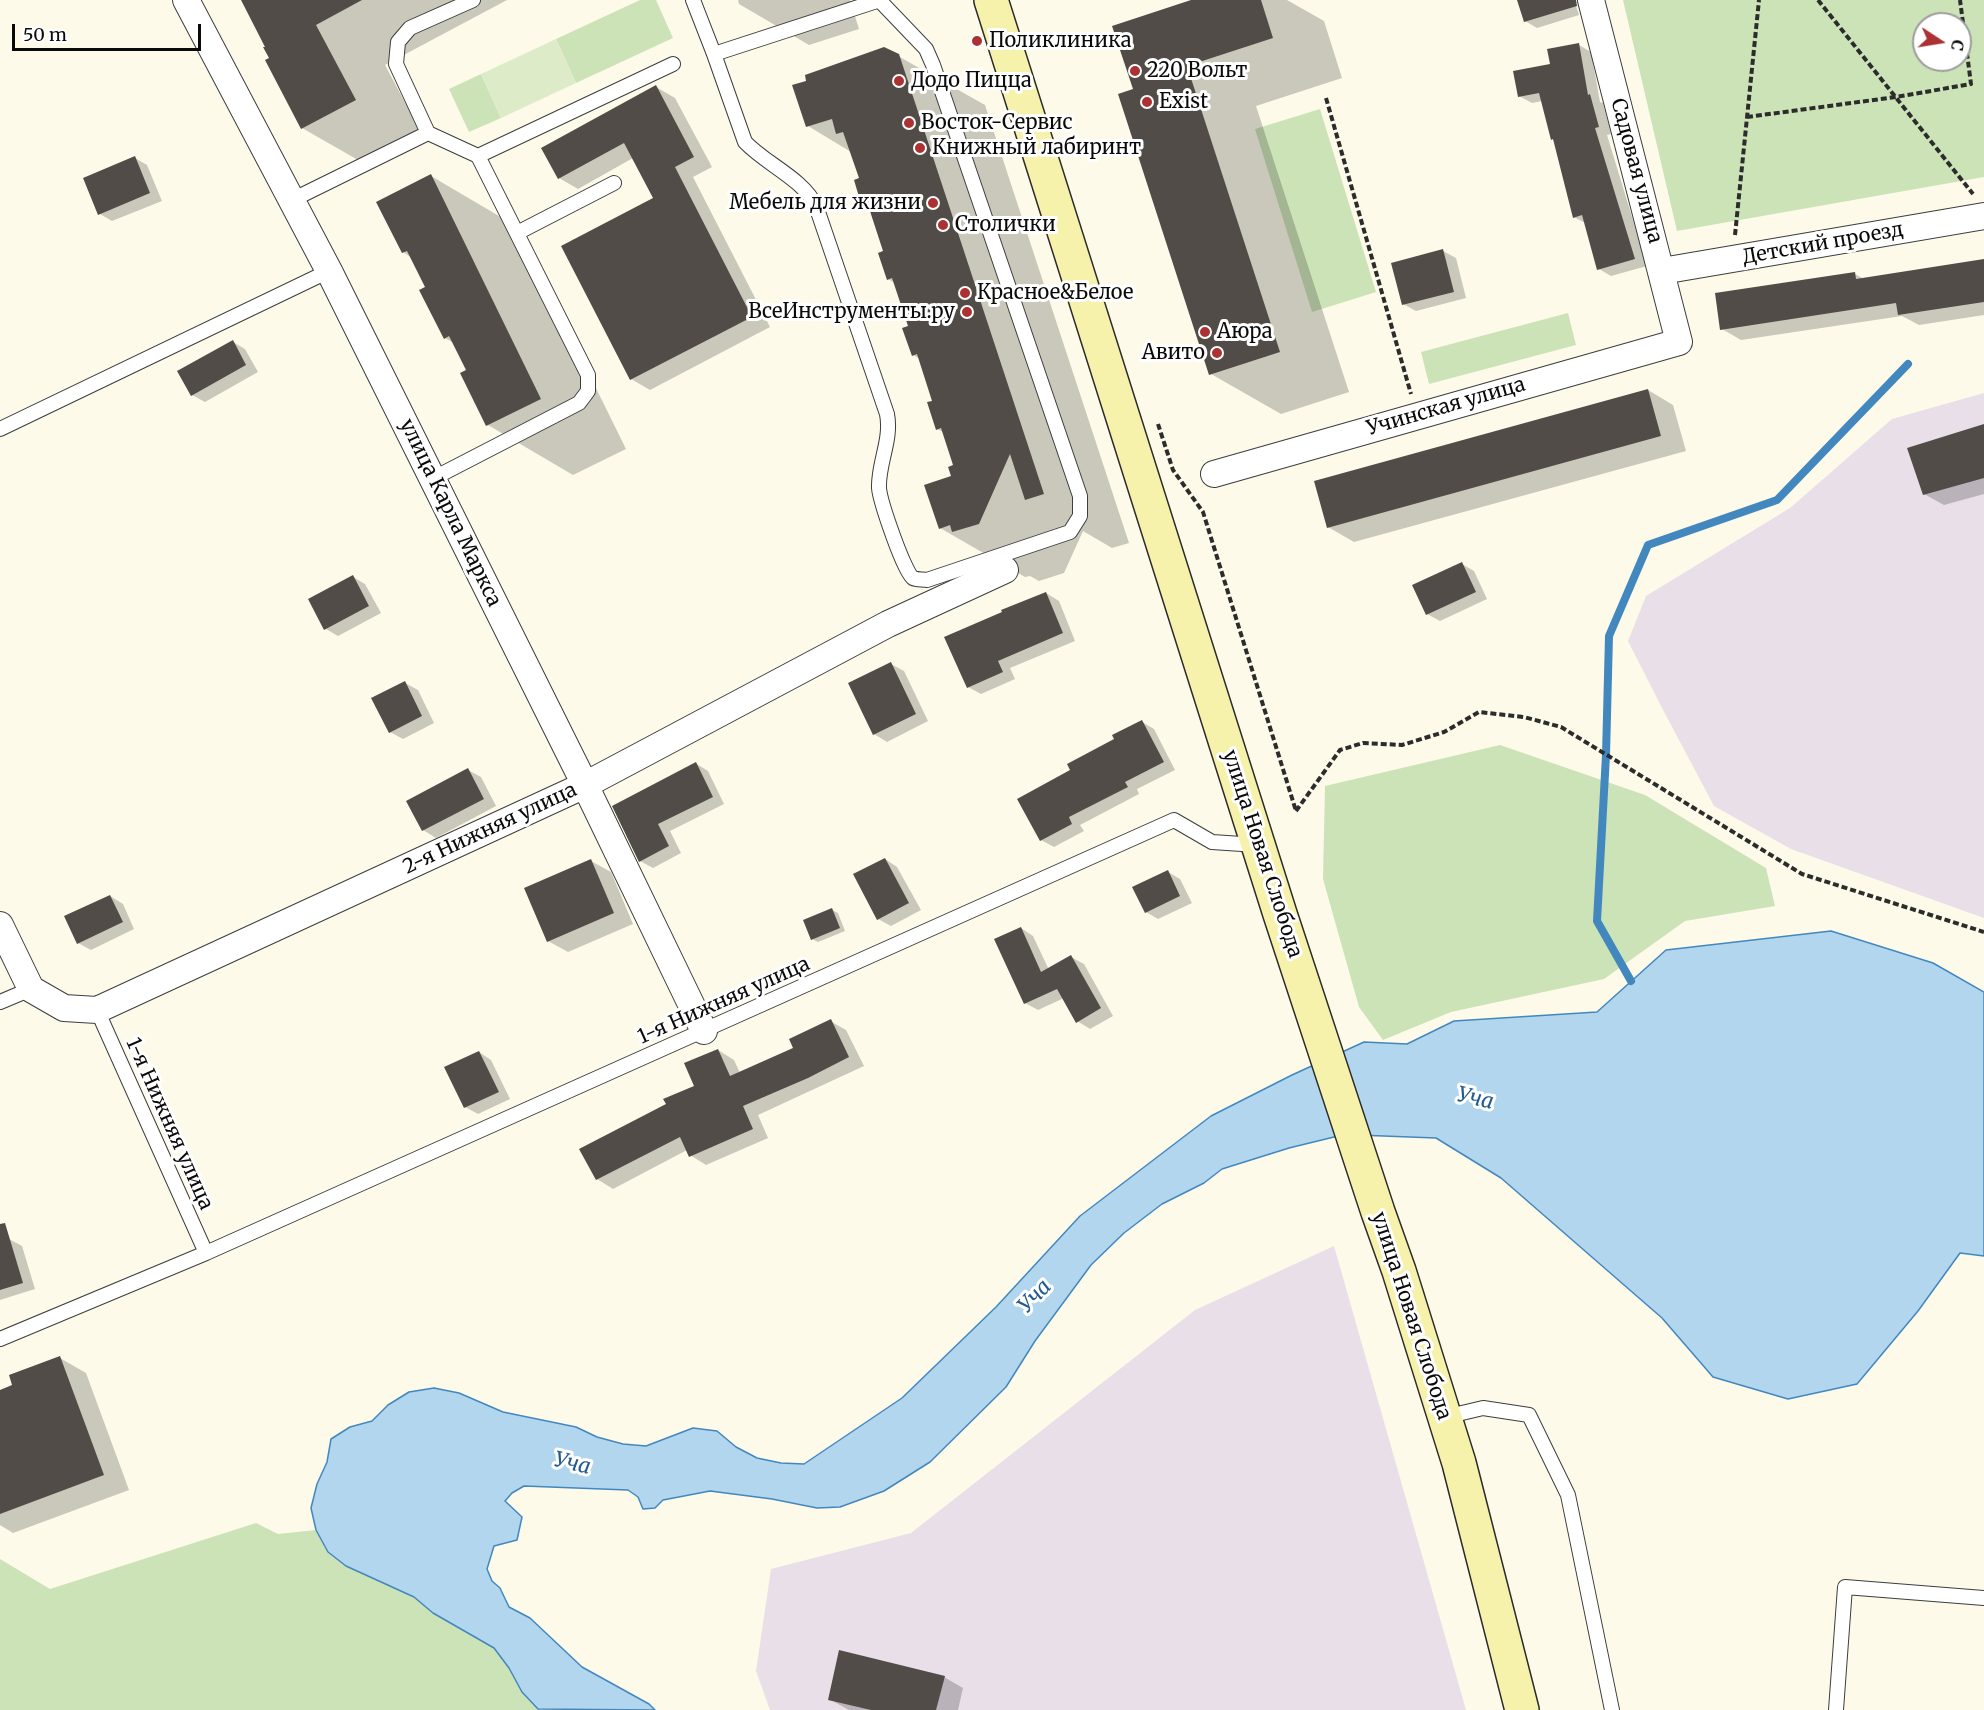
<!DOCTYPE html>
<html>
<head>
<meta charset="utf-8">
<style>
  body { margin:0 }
  #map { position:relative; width:1984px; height:1710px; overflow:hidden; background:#fdfae9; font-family:Merriweather,serif }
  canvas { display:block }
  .north { position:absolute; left:1912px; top:12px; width:60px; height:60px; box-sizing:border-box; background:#fff; border:2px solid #9d9d9d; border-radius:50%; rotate:102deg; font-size:16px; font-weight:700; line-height:24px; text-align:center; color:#0a0a0a }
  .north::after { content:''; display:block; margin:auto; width:21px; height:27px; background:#ab3132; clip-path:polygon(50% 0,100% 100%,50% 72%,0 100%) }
  .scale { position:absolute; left:12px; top:24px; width:189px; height:27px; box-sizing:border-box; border:3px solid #0a0a0a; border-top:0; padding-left:8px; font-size:18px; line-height:21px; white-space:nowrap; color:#0a0a0a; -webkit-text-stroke:4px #fff; paint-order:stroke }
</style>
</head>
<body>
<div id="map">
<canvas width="1984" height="1710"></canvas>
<div class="north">С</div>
<div class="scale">50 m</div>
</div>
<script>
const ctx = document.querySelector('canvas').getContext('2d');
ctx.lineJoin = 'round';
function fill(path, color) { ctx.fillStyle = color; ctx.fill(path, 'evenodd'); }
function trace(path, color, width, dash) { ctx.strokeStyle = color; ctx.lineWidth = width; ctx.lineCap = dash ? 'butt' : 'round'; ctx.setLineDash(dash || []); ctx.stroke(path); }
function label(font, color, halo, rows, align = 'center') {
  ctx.font = font + ' Merriweather,serif'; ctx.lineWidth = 6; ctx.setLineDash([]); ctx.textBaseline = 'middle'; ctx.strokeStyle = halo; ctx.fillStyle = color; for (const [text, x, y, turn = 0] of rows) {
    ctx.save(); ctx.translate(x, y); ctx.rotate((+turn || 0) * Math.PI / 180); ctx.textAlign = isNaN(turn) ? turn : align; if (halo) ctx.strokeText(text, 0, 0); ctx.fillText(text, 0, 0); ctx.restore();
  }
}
fill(new Path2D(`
  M 1984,393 L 1984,918 L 1791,849 L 1714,806 L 1661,706 L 1628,641 L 1646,596 L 1790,508 L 1892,419 Z
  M 1334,1246 L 1466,1710 L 770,1710 L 756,1671 L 771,1569 L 911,1533 L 1195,1310 Z`), '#e8dfe8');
fill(new Path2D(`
  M 640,0 L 656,0 L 673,38 L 576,83 L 556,39 Z
  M 1623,0 L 1984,0 L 1984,177 L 1677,231 ZM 1924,24 L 1960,24 L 1960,60 L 1924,60 Z
  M 481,74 L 501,118 L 469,132 L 449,89 Z
  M 1320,109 L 1376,292 L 1312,312 L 1255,129 Z
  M 1568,313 L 1576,345 L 1429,384 L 1421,352 Z
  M 1500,745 L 1645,795 L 1766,868 L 1775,906 L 1685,921 L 1604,979 L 1451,1012 L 1383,1040 L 1359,1007 L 1323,879 L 1325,786 Z
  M 256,1523 L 278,1534 L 316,1530 L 328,1552 L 346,1566 L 414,1597 L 433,1613 L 494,1648 L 509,1668 L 522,1692 L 540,1710 L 0,1710 L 0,1559 L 50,1589 Z`), '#cce3b7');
fill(new Path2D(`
  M 556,39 L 576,83 L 501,118 L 481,74 Z`), '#deebc8');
const water = new Path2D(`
  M 1831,931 L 1933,963 L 1984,992 L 1984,1256 L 1960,1253 L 1918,1311 L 1857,1384 L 1788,1399 L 1713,1377 L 1662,1318 L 1501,1178 L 1436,1138 L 1357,1135 L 1334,1137 L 1289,1148 L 1222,1169 L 1204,1183 L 1162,1204 L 1124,1233 L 1091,1265 L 1035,1341 L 1006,1387 L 930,1462 L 884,1491 L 840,1507 L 817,1508 L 772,1499 L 710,1491 L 663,1500 L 655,1508 L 643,1509 L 638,1497 L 628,1490 L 524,1486 L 512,1493 L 505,1501 L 522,1517 L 517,1540 L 494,1546 L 487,1569 L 492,1581 L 500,1588 L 509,1607 L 530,1618 L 582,1667 L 649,1704 L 655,1710 L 538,1709 L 522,1692 L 509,1668 L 494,1648 L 433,1613 L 414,1597 L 346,1566 L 328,1552 L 316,1530 L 311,1508 L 317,1484 L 327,1462 L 331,1439 L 350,1427 L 372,1421 L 388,1405 L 409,1392 L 434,1388 L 459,1393 L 503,1412 L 576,1427 L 597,1437 L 623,1444 L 646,1446 L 693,1428 L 717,1431 L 736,1447 L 757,1458 L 781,1463 L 804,1464 L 902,1398 L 996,1307 L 1080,1216 L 1211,1116 L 1292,1075 L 1364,1042 L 1407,1044 L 1454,1021 L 1597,1012 L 1666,950 Z`);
fill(water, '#b3d6ef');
trace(water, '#4288be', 1.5);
fill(new Path2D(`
  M 245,0 L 507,0 L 385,65 L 425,140 L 372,168 L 302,128 Z
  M 738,0 L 850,0 L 859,29 L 809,45 L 739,4 Z
  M 1196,0 L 1287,0 L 1324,21 L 1342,78 L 1256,106 L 1349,392 L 1281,414 L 1211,374 L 1134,90 Z
  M 1519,0 L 1574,0 L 1579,15 L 1537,28 L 1525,21 Z
  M 1579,45 L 1591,52 L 1600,102 L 1603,103 L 1611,134 L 1607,135 L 1647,266 L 1611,276 L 1599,269 L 1587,224 L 1574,217 L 1555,140 L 1552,139 L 1542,101 L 1532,103 L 1519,96 L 1551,65 Z
  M 898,56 L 985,105 L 1129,543 L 1112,548 L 1083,531 L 1064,573 L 1039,581 L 1030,576 L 1025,577 L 940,528 L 955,466 L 945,433 L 937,429 L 934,402 L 920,359 L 913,355 L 909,327 L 895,283 L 888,279 L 885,252 L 871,210 L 864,206 L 861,179 L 851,152 L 808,126 Z
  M 656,87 L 675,98 L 712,167 L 693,177 L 770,327 L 650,390 L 631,379 L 655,199 L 633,158 L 578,189 L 559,178 Z
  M 135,158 L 147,165 L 162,201 L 112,221 L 100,214 Z
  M 431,176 L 516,226 L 626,449 L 573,475 L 488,425 L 468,371 L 454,343 L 445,338 L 427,288 L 412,258 L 403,252 Z
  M 1443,251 L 1456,258 L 1466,298 L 1416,311 L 1403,304 Z
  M 1984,261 L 1984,315 L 1919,325 L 1902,316 L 1741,340 L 1722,329 L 1855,274 L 1864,279 Z
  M 233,342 L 245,349 L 258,372 L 205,402 L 192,395 Z
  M 1648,390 L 1673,405 L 1686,451 L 1354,542 L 1328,527 Z
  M 1984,425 L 1984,494 L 1944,505 L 1924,494 Z
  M 1462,564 L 1474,571 L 1487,599 L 1440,621 L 1427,614 Z
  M 353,577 L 365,584 L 381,613 L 338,636 L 326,629 Z
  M 1046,593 L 1059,601 L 1075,641 L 1010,668 L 1015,679 L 981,694 L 968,687 Z
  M 891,664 L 904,671 L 928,721 L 887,742 L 874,734 Z
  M 405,683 L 418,690 L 434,723 L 403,739 L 390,732 Z
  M 1142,722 L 1154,729 L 1175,770 L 1137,789 L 1139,794 L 1080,825 L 1084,831 L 1054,847 L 1041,840 L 1072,770 Z
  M 695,763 L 708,771 L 724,804 L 670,831 L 681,853 L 653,868 L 640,861 L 614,806 Z
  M 468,770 L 481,777 L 496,806 L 436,838 L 423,830 L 408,801 Z
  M 885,859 L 897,867 L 921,910 L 891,926 L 878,919 Z
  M 591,861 L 611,872 L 633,924 L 568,952 L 548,941 Z
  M 1168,872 L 1180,879 L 1192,903 L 1158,919 L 1146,912 Z
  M 110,896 L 123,904 L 134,929 L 91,950 L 78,943 Z
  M 832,910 L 838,913 L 845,931 L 818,942 L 812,939 Z
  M 1021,928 L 1033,936 L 1049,970 L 1071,957 L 1084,964 L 1113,1016 L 1090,1029 L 1077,1021 L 1064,998 L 1038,1010 L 1025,1003 Z
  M 830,1021 L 846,1030 L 864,1066 L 758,1115 L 768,1138 L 706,1165 L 690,1155 L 687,1150 L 613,1189 L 597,1179 L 668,1105 L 696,1087 L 718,1050 L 734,1060 L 740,1073 L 795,1048 Z
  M 479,1052 L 491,1060 L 510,1099 L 478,1114 L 465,1107 Z
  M 9,1239 L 22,1246 L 35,1289 L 0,1300 L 0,1242 Z
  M 60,1358 L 86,1373 L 129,1490 L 13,1533 L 0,1525 L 0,1391 L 14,1386 Z
  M 944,1677 L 963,1688 L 958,1710 L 849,1710 L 829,1699 Z`), '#0003');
trace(new Path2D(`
  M 1631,981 L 1597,921 L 1606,755 L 1609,636 L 1648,545 L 1777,500 L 1908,364`), '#4288be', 8);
fill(new Path2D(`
  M 241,0 L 362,0 L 316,25 L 356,100 L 301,129 L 265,60 L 269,58 L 263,47 L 265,47 Z
  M 1191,0 L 1261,0 L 1273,38 L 1187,66 L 1280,352 L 1209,375 L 1118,94 L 1133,89 L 1112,26 Z
  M 1517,0 L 1576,0 L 1577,6 L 1524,22 Z
  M 1579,43 L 1588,95 L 1590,94 L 1599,127 L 1595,128 L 1635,259 L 1597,270 L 1582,215 L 1573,218 L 1553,139 L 1551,140 L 1539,93 L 1518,97 L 1513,71 L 1550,64 L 1547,49 Z
  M 884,47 L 899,54 L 1044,494 L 1025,500 L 1010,454 L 979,524 L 952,532 L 950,525 L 939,529 L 924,485 L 951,476 L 948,467 L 953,465 L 941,428 L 936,430 L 927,402 L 932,401 L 917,354 L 912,356 L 902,328 L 908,326 L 892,278 L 887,280 L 878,253 L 883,251 L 868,205 L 862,207 L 854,180 L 859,178 L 843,132 L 836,134 L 832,119 L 806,127 L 792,85 L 806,81 L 805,75 Z
  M 656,85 L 694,157 L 675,167 L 752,317 L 630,380 L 561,246 L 653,198 L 624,143 L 558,179 L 541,148 Z
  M 135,156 L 150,193 L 98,215 L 83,178 Z
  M 431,174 L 541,399 L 486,426 L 460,373 L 466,370 L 449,336 L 444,339 L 419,290 L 425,287 L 407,251 L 402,253 L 376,202 Z
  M 1443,249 L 1454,292 L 1402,305 L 1391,263 Z
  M 1984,259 L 1984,302 L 1898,315 L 1896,303 L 1720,330 L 1715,293 L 1855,272 L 1856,279 Z
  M 233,340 L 246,365 L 191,396 L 177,371 Z
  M 1648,389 L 1661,436 L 1327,528 L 1314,481 Z
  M 1984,424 L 1984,478 L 1923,495 L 1907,448 Z
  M 1462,562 L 1476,592 L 1426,615 L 1412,585 Z
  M 353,575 L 369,606 L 324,630 L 308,599 Z
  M 1046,592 L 1063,633 L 998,661 L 1003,672 L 967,688 L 944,637 L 1002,612 L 1001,610 Z
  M 891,662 L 916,714 L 873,735 L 848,683 Z
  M 405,681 L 422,716 L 389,733 L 371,698 Z
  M 1142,720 L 1164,762 L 1125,782 L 1128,787 L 1069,817 L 1072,824 L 1040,841 L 1017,799 L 1070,770 L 1067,764 L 1114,739 L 1112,735 Z
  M 696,762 L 713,797 L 658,824 L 669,846 L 639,862 L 612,806 Z
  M 468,768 L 484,799 L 422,831 L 406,801 Z
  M 885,858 L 909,903 L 877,920 L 853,874 Z
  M 591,859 L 614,913 L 547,942 L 524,888 Z
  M 1168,870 L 1180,896 L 1145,913 L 1132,887 Z
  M 110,895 L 123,922 L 77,944 L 64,916 Z
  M 832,908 L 840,928 L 811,940 L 803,920 Z
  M 1021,927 L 1041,972 L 1071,955 L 1101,1008 L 1076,1023 L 1057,989 L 1024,1004 L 994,939 Z
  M 831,1019 L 849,1057 L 808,1078 L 743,1106 L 753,1129 L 689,1157 L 680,1137 L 596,1180 L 579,1149 L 666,1104 L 663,1099 L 694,1086 L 684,1063 L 718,1049 L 730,1076 L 793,1048 L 789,1039 Z
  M 479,1051 L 499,1092 L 464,1108 L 444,1067 Z
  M 5,1223 L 23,1283 L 0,1290 L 0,1224 Z
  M 60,1356 L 104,1475 L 0,1514 L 0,1390 L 12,1385 L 9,1375 Z
  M 839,1650 L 945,1676 L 936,1710 L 871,1710 L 828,1700 Z`), '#514c48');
const service = new Path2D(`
  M 693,0 L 714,54 L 880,0
  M 714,54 L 745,142 C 767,165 802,178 816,206 L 887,414 C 892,440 878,463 879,488 C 880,501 904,572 913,578 C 917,580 923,579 927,580 L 1070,532 L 1080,516 L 1080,496 L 933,65 L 926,49 L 880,1
  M 428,133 L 478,156 L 588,375 L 588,391 L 579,403 L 432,479
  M 478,156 L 673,64
  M 292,200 L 428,133 L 396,64 L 398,42 L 410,28 L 473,0
  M 517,233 L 614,183
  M 0,429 L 329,271
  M 0,1002 L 31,989
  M 97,1010 L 206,1253 L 1174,820 L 1212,842 L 1257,845
  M 0,1339 L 206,1253
  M 1445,1417 L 1483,1408 L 1529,1415 L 1568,1495 L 1612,1710
  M 1836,1710 L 1845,1587 L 1984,1598`);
const minor = new Path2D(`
  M 186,0 L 329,271 L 585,785 L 704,1031
  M 1662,271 L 1984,216
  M 1214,474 L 1679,342 L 1591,0
  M 0,925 L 31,989 L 64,1008 L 97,1010 L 585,785 L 888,624 L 1005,570`);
const secondary = new Path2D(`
  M 991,0 L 1280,914 L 1378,1212 L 1399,1271 L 1459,1463 L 1522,1710`);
trace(service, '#3d3d3d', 16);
trace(minor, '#3d3d3d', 28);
trace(secondary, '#2c2c2c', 36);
trace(new Path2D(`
  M 1818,0 L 1973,194
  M 1326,98 L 1411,394
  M 1747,117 L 1896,97 L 1971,84 L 1960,0
  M 1735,235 L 1759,0
  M 1158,424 L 1173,470 L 1203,512 L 1296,811
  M 1296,811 L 1340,750 L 1363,743 L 1402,745 L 1444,732 L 1479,712 L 1524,717 L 1561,727 L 1802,874 L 1984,932`), '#2c2c2c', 4, [6, 3]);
trace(service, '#fff', 14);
trace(minor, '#fff', 26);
trace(secondary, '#f6f1ab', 33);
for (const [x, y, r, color] of [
  [977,41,6,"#ab3132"],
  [1135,71,6,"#ab3132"],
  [899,81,6,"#ab3132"],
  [1147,102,6,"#ab3132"],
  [909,123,6,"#ab3132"],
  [920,148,6,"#ab3132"],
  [933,203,6,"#ab3132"],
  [943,225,6,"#ab3132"],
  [965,293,6,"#ab3132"],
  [967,312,6,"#ab3132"],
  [1205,332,6,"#ab3132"],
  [1217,353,6,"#ab3132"]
]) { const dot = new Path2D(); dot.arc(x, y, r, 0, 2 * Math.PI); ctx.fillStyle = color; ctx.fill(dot); trace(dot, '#fff', 2); }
label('20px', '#0a0a0a', '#fff', [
  ["Поликлиника",989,41],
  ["220 Вольт",1147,71],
  ["Додо Пицца",911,81],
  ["Exist",1159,102],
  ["Восток-Сервис",921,123],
  ["Книжный лабиринт",932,148],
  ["Мебель для жизни",921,203,"right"],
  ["Столички",955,225],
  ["Красное&Белое",977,293],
  ["ВсеИнструменты.ру",955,312,"right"],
  ["Аюра",1217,332],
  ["Авито",1205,353,"right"]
], 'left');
label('20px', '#0a0a0a', '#fff', [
  ["Садовая улица",1636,171,75],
  ["Детский проезд",1823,244,-10],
  ["Учинская улица",1446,407,-16],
  ["улица Карла Маркса",450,513,64],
  ["2-я Нижняя улица",490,829,-25],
  ["улица Новая Слобода",1262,854,72],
  ["1-я Нижняя улица",724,1001,-24],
  ["1-я Нижняя улица",169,1124,66],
  ["улица Новая Слобода",1411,1316,72]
]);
label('italic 21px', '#215a8e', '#fff', [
  ["Уча",1475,1099,13],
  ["Уча",1035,1297,-46],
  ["Уча",572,1464,13]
]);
</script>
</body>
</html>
